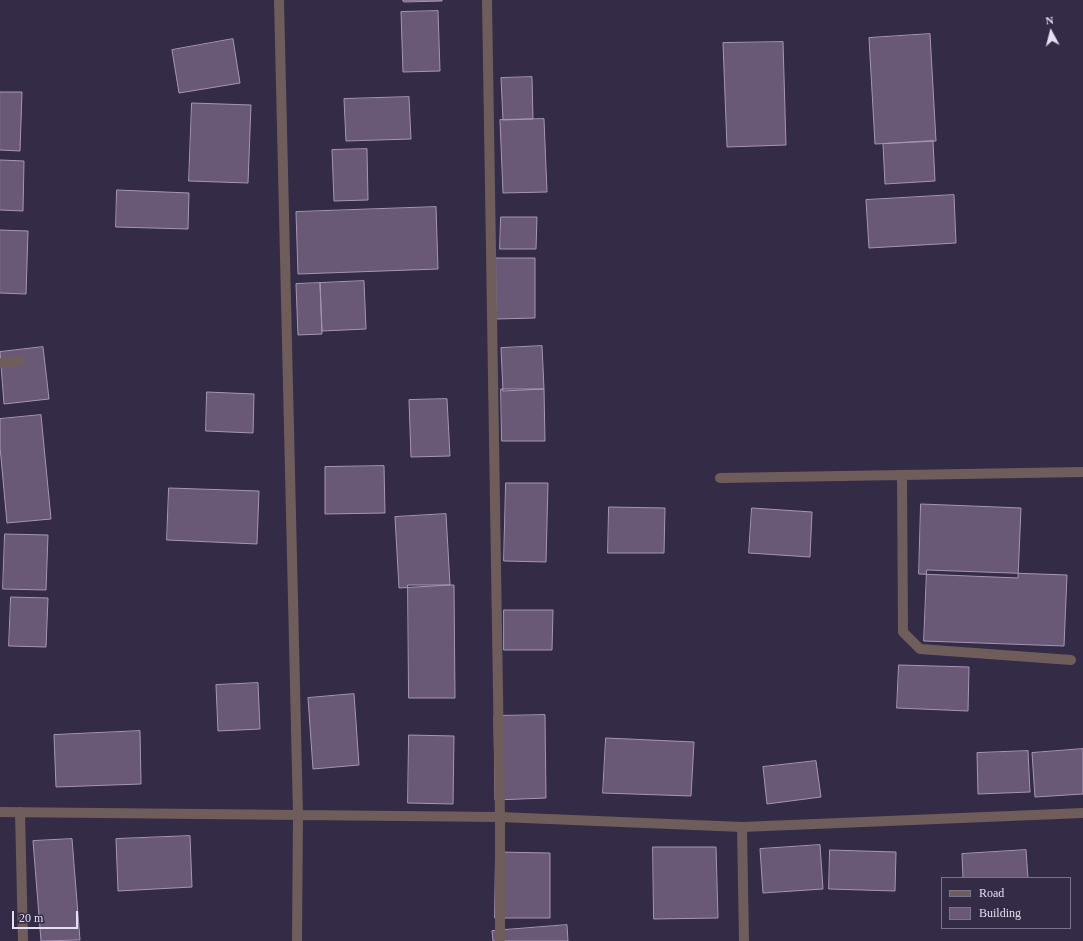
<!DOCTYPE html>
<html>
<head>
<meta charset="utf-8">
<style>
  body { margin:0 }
  #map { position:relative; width:1083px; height:941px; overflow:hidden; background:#342b46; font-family:Georgia,serif }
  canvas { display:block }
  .legend { position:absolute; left:941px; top:877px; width:130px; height:52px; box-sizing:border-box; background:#342b46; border:1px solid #7a738a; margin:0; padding:5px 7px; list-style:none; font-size:12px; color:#e4dff1 }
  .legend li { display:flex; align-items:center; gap:8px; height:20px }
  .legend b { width:20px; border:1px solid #7a738a }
  .north { position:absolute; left:1031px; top:12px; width:40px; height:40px; -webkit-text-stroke:3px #342b46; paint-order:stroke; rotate:353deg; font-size:11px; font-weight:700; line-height:16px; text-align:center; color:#e4dff1 }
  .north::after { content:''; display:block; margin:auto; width:14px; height:18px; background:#e4dff1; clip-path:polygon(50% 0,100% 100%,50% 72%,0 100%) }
  .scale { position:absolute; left:12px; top:911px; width:66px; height:18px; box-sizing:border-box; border:2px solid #e4dff1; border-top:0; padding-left:5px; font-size:12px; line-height:14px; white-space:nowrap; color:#e4dff1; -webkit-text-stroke:3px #342b46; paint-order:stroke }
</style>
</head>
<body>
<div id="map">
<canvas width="1083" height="941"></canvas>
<ul class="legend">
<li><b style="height:5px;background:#6e5d5b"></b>Road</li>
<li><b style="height:11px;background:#695976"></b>Building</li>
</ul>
<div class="north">N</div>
<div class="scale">20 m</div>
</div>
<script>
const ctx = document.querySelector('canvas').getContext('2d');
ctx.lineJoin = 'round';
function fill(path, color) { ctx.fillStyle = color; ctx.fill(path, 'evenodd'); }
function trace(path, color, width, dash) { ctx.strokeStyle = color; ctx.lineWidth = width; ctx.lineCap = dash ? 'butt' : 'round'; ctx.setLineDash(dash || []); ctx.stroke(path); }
const building = new Path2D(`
  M 403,0 L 442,0 L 442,1 L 404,2 Z
  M 438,11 L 440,71 L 403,72 L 401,12 Z
  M 930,34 L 936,141 L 875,144 L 869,38 Z
  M 233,39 L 240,83 L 179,93 L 172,50 Z
  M 783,42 L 786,145 L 727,147 L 723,43 Z
  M 532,77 L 533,119 L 503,120 L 501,78 Z
  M 0,92 L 22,92 L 20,151 L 0,150 Z
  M 409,97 L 411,139 L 346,141 L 344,99 Z
  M 192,103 L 251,105 L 248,183 L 189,181 Z
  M 544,119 L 547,192 L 503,193 L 500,120 Z
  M 933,141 L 935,181 L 885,184 L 883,144 Z
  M 367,149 L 368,200 L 334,201 L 332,150 Z
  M 0,160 L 24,161 L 23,211 L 0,210 Z
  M 117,190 L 189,193 L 188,229 L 116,227 Z
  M 954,195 L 956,243 L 869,248 L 866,200 Z
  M 436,207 L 438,269 L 298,274 L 296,212 Z
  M 501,217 L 537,217 L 536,249 L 500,249 Z
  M 0,230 L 28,231 L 26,294 L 0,293 Z
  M 496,258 L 535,258 L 535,318 L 497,319 Z
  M 364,281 L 366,329 L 322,331 L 320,283 Z
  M 320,283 L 322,334 L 298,335 L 296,284 Z
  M 542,346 L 544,389 L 503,391 L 501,348 Z
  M 43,347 L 49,399 L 4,404 L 0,352 Z
  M 501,389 L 544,389 L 545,441 L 502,441 Z
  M 207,392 L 254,394 L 253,433 L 206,431 Z
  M 447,399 L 450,456 L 411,457 L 409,400 Z
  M 41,415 L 51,519 L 7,523 L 0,447 L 0,419 Z
  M 384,466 L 385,513 L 325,514 L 325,467 Z
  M 506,483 L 548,483 L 546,562 L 504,561 Z
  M 169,488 L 259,491 L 257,544 L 167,540 Z
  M 921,504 L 1021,508 L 1018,578 L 919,574 Z
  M 609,507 L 665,508 L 664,553 L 608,553 Z
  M 752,508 L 812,512 L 810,557 L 749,553 Z
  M 446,514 L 450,585 L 399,588 L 395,517 Z
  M 5,534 L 48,535 L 46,590 L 3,589 Z
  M 927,570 L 1067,575 L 1064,646 L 924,641 Z
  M 408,585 L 454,585 L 455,698 L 409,698 Z
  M 11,597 L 48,598 L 46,647 L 9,646 Z
  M 504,610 L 553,610 L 552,650 L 504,650 Z
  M 899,665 L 969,667 L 968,711 L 897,708 Z
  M 258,683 L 260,729 L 218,731 L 216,685 Z
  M 354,694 L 359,765 L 313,769 L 308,698 Z
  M 545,715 L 546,798 L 495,800 L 494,716 Z
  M 140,731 L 141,784 L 56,787 L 54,735 Z
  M 409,735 L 454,736 L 453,804 L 408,803 Z
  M 606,738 L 694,742 L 691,796 L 603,793 Z
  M 1083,749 L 1083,794 L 1035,797 L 1032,753 Z
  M 1028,751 L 1030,792 L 978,794 L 977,753 Z
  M 816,761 L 821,797 L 767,804 L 763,767 Z
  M 190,836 L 192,887 L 118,891 L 116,839 Z
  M 72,839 L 80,940 L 41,941 L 33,841 Z
  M 820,845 L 823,889 L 763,893 L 760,849 Z
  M 653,847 L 716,847 L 718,918 L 654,919 Z
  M 830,850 L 896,852 L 895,891 L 829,889 Z
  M 1026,850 L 1028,878 L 963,878 L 962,854 Z
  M 496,852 L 550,853 L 550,918 L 495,918 Z
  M 567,925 L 568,941 L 493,941 L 492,931 Z`);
fill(building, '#695976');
trace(building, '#a795b5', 1);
trace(new Path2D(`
  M 902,475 L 903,632 L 920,649 L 1071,660
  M 720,478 L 1083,472
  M 20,812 L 23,941
  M 742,827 L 744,941`), '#6e5d5b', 10);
trace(new Path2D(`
  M 279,0 L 298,814 L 297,941
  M 487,0 L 500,817 L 500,941
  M 0,363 L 20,361
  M 0,812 L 500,817 L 742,827 L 1083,813`), '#6e5d5b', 10);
</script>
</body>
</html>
